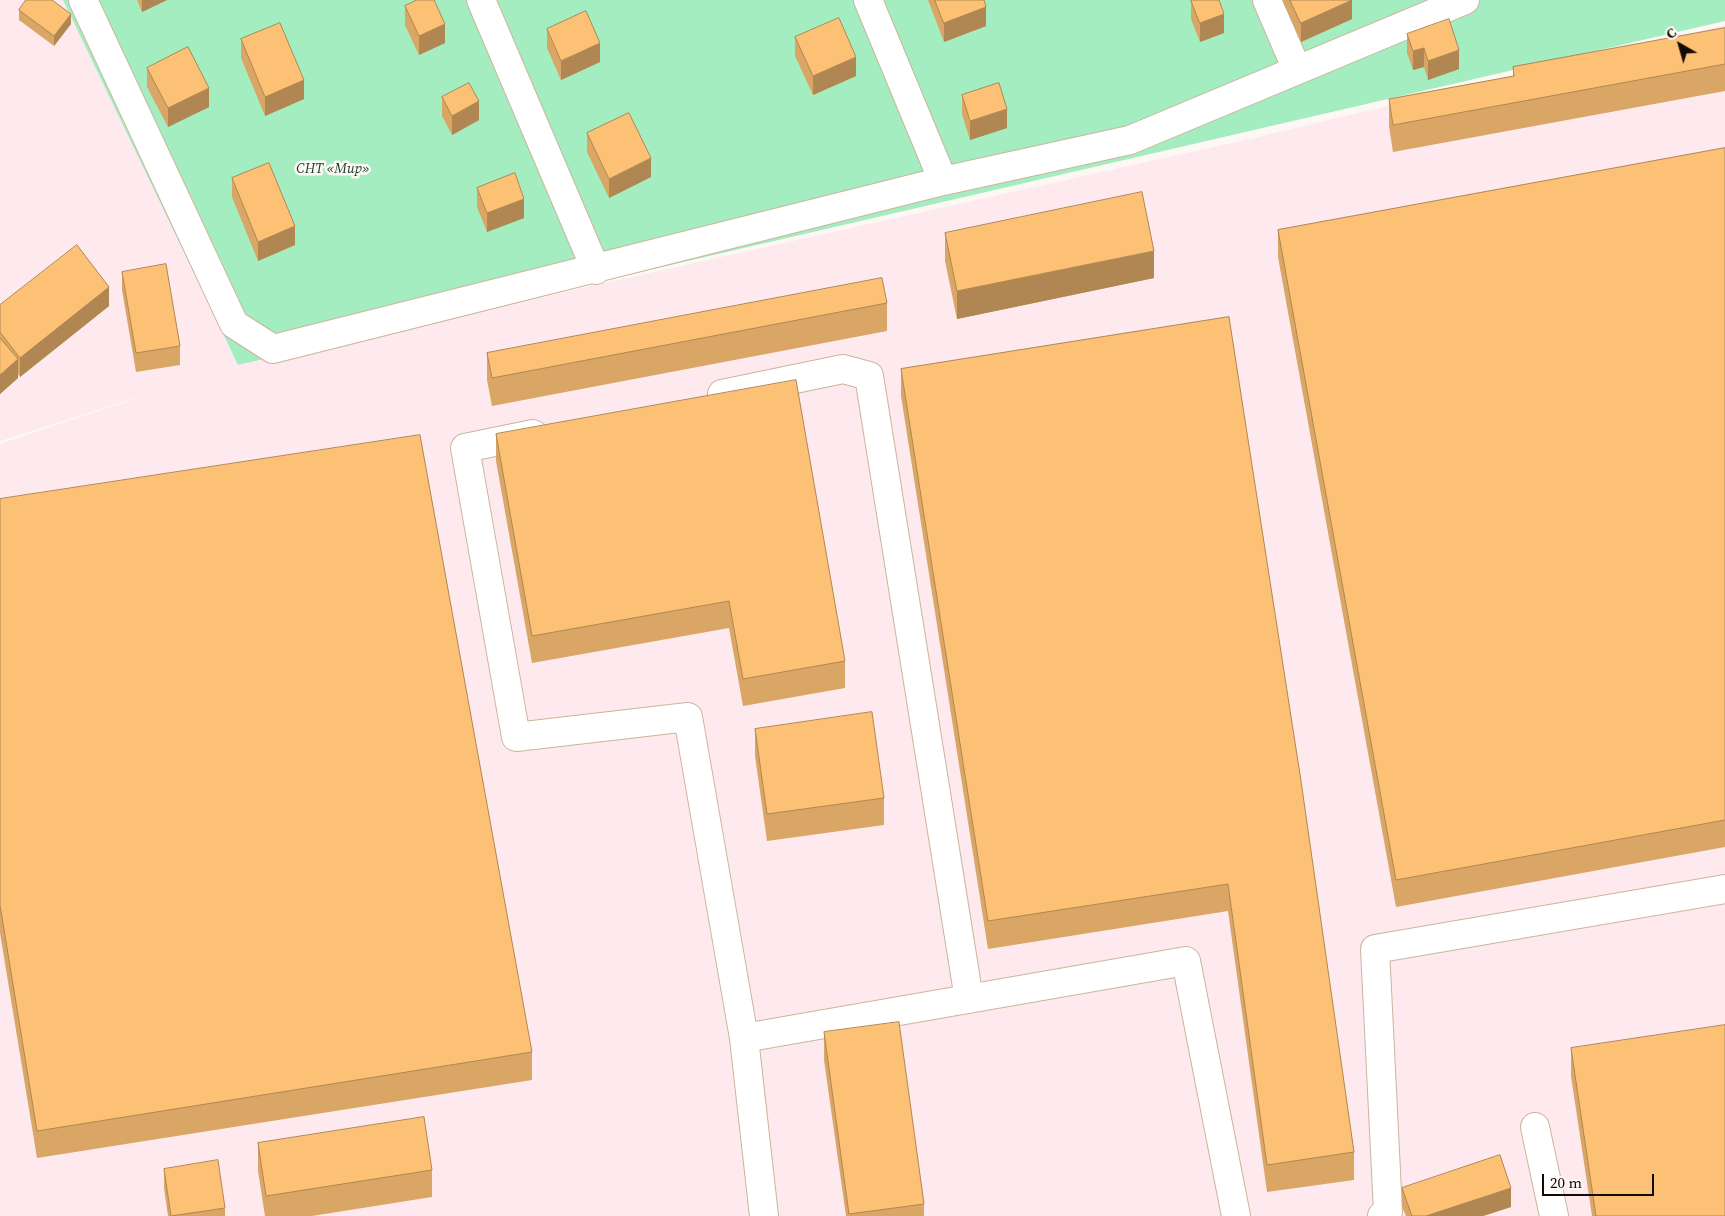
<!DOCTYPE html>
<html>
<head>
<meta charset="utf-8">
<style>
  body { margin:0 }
  #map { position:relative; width:1725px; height:1216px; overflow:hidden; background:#fdf8f3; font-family:"Source Serif 4",serif }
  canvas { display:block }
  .north { position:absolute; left:1655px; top:20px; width:50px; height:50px; -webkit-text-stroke:4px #fdf8f3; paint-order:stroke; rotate:322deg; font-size:14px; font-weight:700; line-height:20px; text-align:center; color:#140c04 }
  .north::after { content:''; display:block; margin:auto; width:18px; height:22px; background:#140c04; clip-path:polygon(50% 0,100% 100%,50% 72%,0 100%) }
  .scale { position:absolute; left:1542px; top:1174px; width:112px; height:22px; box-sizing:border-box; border:2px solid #140c04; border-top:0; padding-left:6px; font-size:15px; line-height:18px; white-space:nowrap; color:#140c04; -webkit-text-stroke:4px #fdf8f3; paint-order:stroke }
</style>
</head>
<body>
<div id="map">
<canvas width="1725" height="1216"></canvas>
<div class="north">С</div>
<div class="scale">20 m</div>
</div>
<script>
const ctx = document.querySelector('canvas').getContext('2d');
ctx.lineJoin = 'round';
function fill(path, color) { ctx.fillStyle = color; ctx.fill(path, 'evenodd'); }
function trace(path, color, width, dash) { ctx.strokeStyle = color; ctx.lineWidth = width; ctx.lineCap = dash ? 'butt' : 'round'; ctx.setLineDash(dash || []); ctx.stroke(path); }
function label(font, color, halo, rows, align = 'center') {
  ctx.font = font + ' "Source Serif 4",serif'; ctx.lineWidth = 5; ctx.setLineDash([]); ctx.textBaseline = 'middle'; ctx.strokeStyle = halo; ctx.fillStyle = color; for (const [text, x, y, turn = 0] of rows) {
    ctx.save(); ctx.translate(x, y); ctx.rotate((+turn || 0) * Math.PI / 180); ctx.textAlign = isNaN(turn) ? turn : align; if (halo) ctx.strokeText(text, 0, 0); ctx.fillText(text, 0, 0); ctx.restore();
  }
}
fill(new Path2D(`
  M 0,0 L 63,0 L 238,365 L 1254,138 L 1725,25 L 1725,1216 L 0,1216 L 0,444 L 180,384 L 0,441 Z`), '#fee9ee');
fill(new Path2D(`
  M 63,0 L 1725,0 L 1725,21 L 238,365 Z`), '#a3edc1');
const minor = new Path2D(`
  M 83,0 L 234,324 L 273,349 L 943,181 L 1130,140 L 1465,0
  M 481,0 L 596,270
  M 868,0 L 943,181
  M 1267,0 L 1297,70
  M 722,394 L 843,369 L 869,376 L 969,999
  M 533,434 L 465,448 L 516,737 L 688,717 L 744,1038
  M 1535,1127 L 1554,1216
  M 764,1216 L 744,1038 L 1186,961 L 1236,1216
  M 1382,1216 L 1388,1212 L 1375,949 L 1725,889`);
trace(minor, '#cbb59c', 30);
trace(minor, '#fff', 28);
fill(new Path2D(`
  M 137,0 L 167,0 L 142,12 Z
  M 928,0 L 984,0 L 986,26 L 944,42 Z
  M 1191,0 L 1224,33 L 1200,42 L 1191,19 Z
  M 1282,0 L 1352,0 L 1352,19 L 1301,42 Z
  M 405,6 L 445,43 L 419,55 L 405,25 Z
  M 19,10 L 71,24 L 54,46 L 19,20 Z
  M 1725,28 L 1725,91 L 1393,152 L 1389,126 L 1389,99 L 1513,76 L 1513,67 Z
  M 547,29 L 600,62 L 561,80 L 547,48 Z
  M 1407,34 L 1459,69 L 1428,80 L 1424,67 L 1413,70 L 1407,53 Z
  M 795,37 L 856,76 L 813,95 L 795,56 Z
  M 241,39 L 304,99 L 265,116 L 241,58 Z
  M 147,68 L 209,107 L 168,127 L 147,87 Z
  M 962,95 L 1007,128 L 970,140 L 962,114 Z
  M 442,97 L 479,120 L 452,135 L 442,116 Z
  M 587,133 L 651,177 L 609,198 L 587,152 Z
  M 1725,148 L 1725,847 L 1396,907 L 1278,257 L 1278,230 Z
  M 232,178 L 295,245 L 258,261 L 232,197 Z
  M 477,188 L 524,218 L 487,232 L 477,207 Z
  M 945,233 L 1154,278 L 957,319 L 945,261 Z
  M 122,272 L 180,346 L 180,365 L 136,372 L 122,290 Z
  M 887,303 L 887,331 L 492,406 L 487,380 L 487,353 Z
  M 0,305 L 109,306 L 20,377 L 18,374 L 18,378 L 0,394 Z
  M 1229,317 L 1354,1152 L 1354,1180 L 1267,1192 L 1228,911 L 988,949 L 901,396 L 901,369 Z
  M 496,434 L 845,661 L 845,688 L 743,706 L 729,628 L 532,663 L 496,461 Z
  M 0,499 L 532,1052 L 532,1080 L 37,1158 L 0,933 Z
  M 755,729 L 884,798 L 884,825 L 767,841 L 755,756 Z
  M 824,1032 L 924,1204 L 924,1216 L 846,1216 L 824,1060 Z
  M 1571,1048 L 1725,1216 L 1592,1216 L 1571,1076 Z
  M 258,1143 L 432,1170 L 432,1197 L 312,1216 L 265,1216 L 258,1171 Z
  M 164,1169 L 225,1208 L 225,1216 L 168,1216 L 164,1188 Z
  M 1402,1188 L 1511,1207 L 1483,1216 L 1406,1216 L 1402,1207 Z`), '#d9a665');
fill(new Path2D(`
  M 142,0 L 167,0 L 142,12 Z
  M 1352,0 L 1352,19 L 1301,42 L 1301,23 Z
  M 986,7 L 986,26 L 944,42 L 944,23 Z
  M 71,14 L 71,24 L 54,46 L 54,36 Z
  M 1224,14 L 1224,33 L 1200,42 L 1200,23 Z
  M 445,24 L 445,43 L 419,55 L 419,36 Z
  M 600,43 L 600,62 L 561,80 L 561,61 Z
  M 1424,48 L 1424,67 L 1413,70 L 1413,51 Z
  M 1459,50 L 1459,69 L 1428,80 L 1428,61 Z
  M 856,57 L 856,76 L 813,95 L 813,76 Z
  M 304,80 L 304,99 L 265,116 L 265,97 Z
  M 209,88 L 209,107 L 168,127 L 168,108 Z
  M 479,101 L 479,120 L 452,135 L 452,116 Z
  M 1007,109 L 1007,128 L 970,140 L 970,121 Z
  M 651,158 L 651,177 L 609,198 L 609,179 Z
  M 524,199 L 524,218 L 487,232 L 487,213 Z
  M 295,226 L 295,245 L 258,261 L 258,242 Z
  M 1154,251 L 1154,278 L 957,319 L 957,291 Z
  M 109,287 L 109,306 L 20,377 L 20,358 Z
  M 18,359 L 18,378 L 0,394 L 0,375 Z
  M 1511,1188 L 1511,1207 L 1483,1216 L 1426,1216 Z`), '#b08752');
const building = new Path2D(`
  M 26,0 L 52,0 L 71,14 L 54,36 L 19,10 Z
  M 417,0 L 434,0 L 445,24 L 419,36 L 405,6 Z
  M 935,0 L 984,0 L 986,7 L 944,23 Z
  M 1191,0 L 1219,0 L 1224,14 L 1200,23 Z
  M 1290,0 L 1352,0 L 1301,23 Z
  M 586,11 L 600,43 L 561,61 L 547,29 Z
  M 839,18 L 856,57 L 813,76 L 795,37 Z
  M 1449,19 L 1459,50 L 1428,61 L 1424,48 L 1413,51 L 1407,34 Z
  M 280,23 L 304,80 L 265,97 L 241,39 Z
  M 1725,28 L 1725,64 L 1393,125 L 1389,99 L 1514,76 L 1513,67 Z
  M 188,47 L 209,88 L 168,108 L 147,68 Z
  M 469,83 L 479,101 L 452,116 L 442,97 Z
  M 999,83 L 1007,109 L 970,121 L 962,95 Z
  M 629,113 L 651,158 L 609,179 L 587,133 Z
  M 1725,148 L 1725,820 L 1396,880 L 1278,230 Z
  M 269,163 L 295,226 L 258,242 L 232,178 Z
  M 515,173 L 524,199 L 487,213 L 477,188 Z
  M 1142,192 L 1154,251 L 957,291 L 945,233 Z
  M 77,245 L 109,287 L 20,358 L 0,332 L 0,305 Z
  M 166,264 L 180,346 L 136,353 L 122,272 Z
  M 882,278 L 887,303 L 492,378 L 487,353 Z
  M 1229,317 L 1301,781 L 1354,1152 L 1267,1165 L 1228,884 L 988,921 L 901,369 Z
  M 0,338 L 18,359 L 0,375 Z
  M 796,380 L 845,661 L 743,679 L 729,601 L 532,636 L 496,434 Z
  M 420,435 L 532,1052 L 37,1131 L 0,905 L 0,499 Z
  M 872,712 L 884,798 L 767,814 L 755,729 Z
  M 899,1022 L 924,1204 L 849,1214 L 824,1032 Z
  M 1725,1025 L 1725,1216 L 1596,1216 L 1571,1048 Z
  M 424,1117 L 432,1170 L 266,1196 L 258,1143 Z
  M 1500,1155 L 1511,1188 L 1426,1216 L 1412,1216 L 1402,1188 Z
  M 218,1160 L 225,1208 L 171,1216 L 164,1169 Z`);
fill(building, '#fcc175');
trace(building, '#b08752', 1);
label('italic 14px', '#153c27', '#fdf8f3', [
  ["СНТ «Мир»",333,169]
]);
</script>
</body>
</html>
